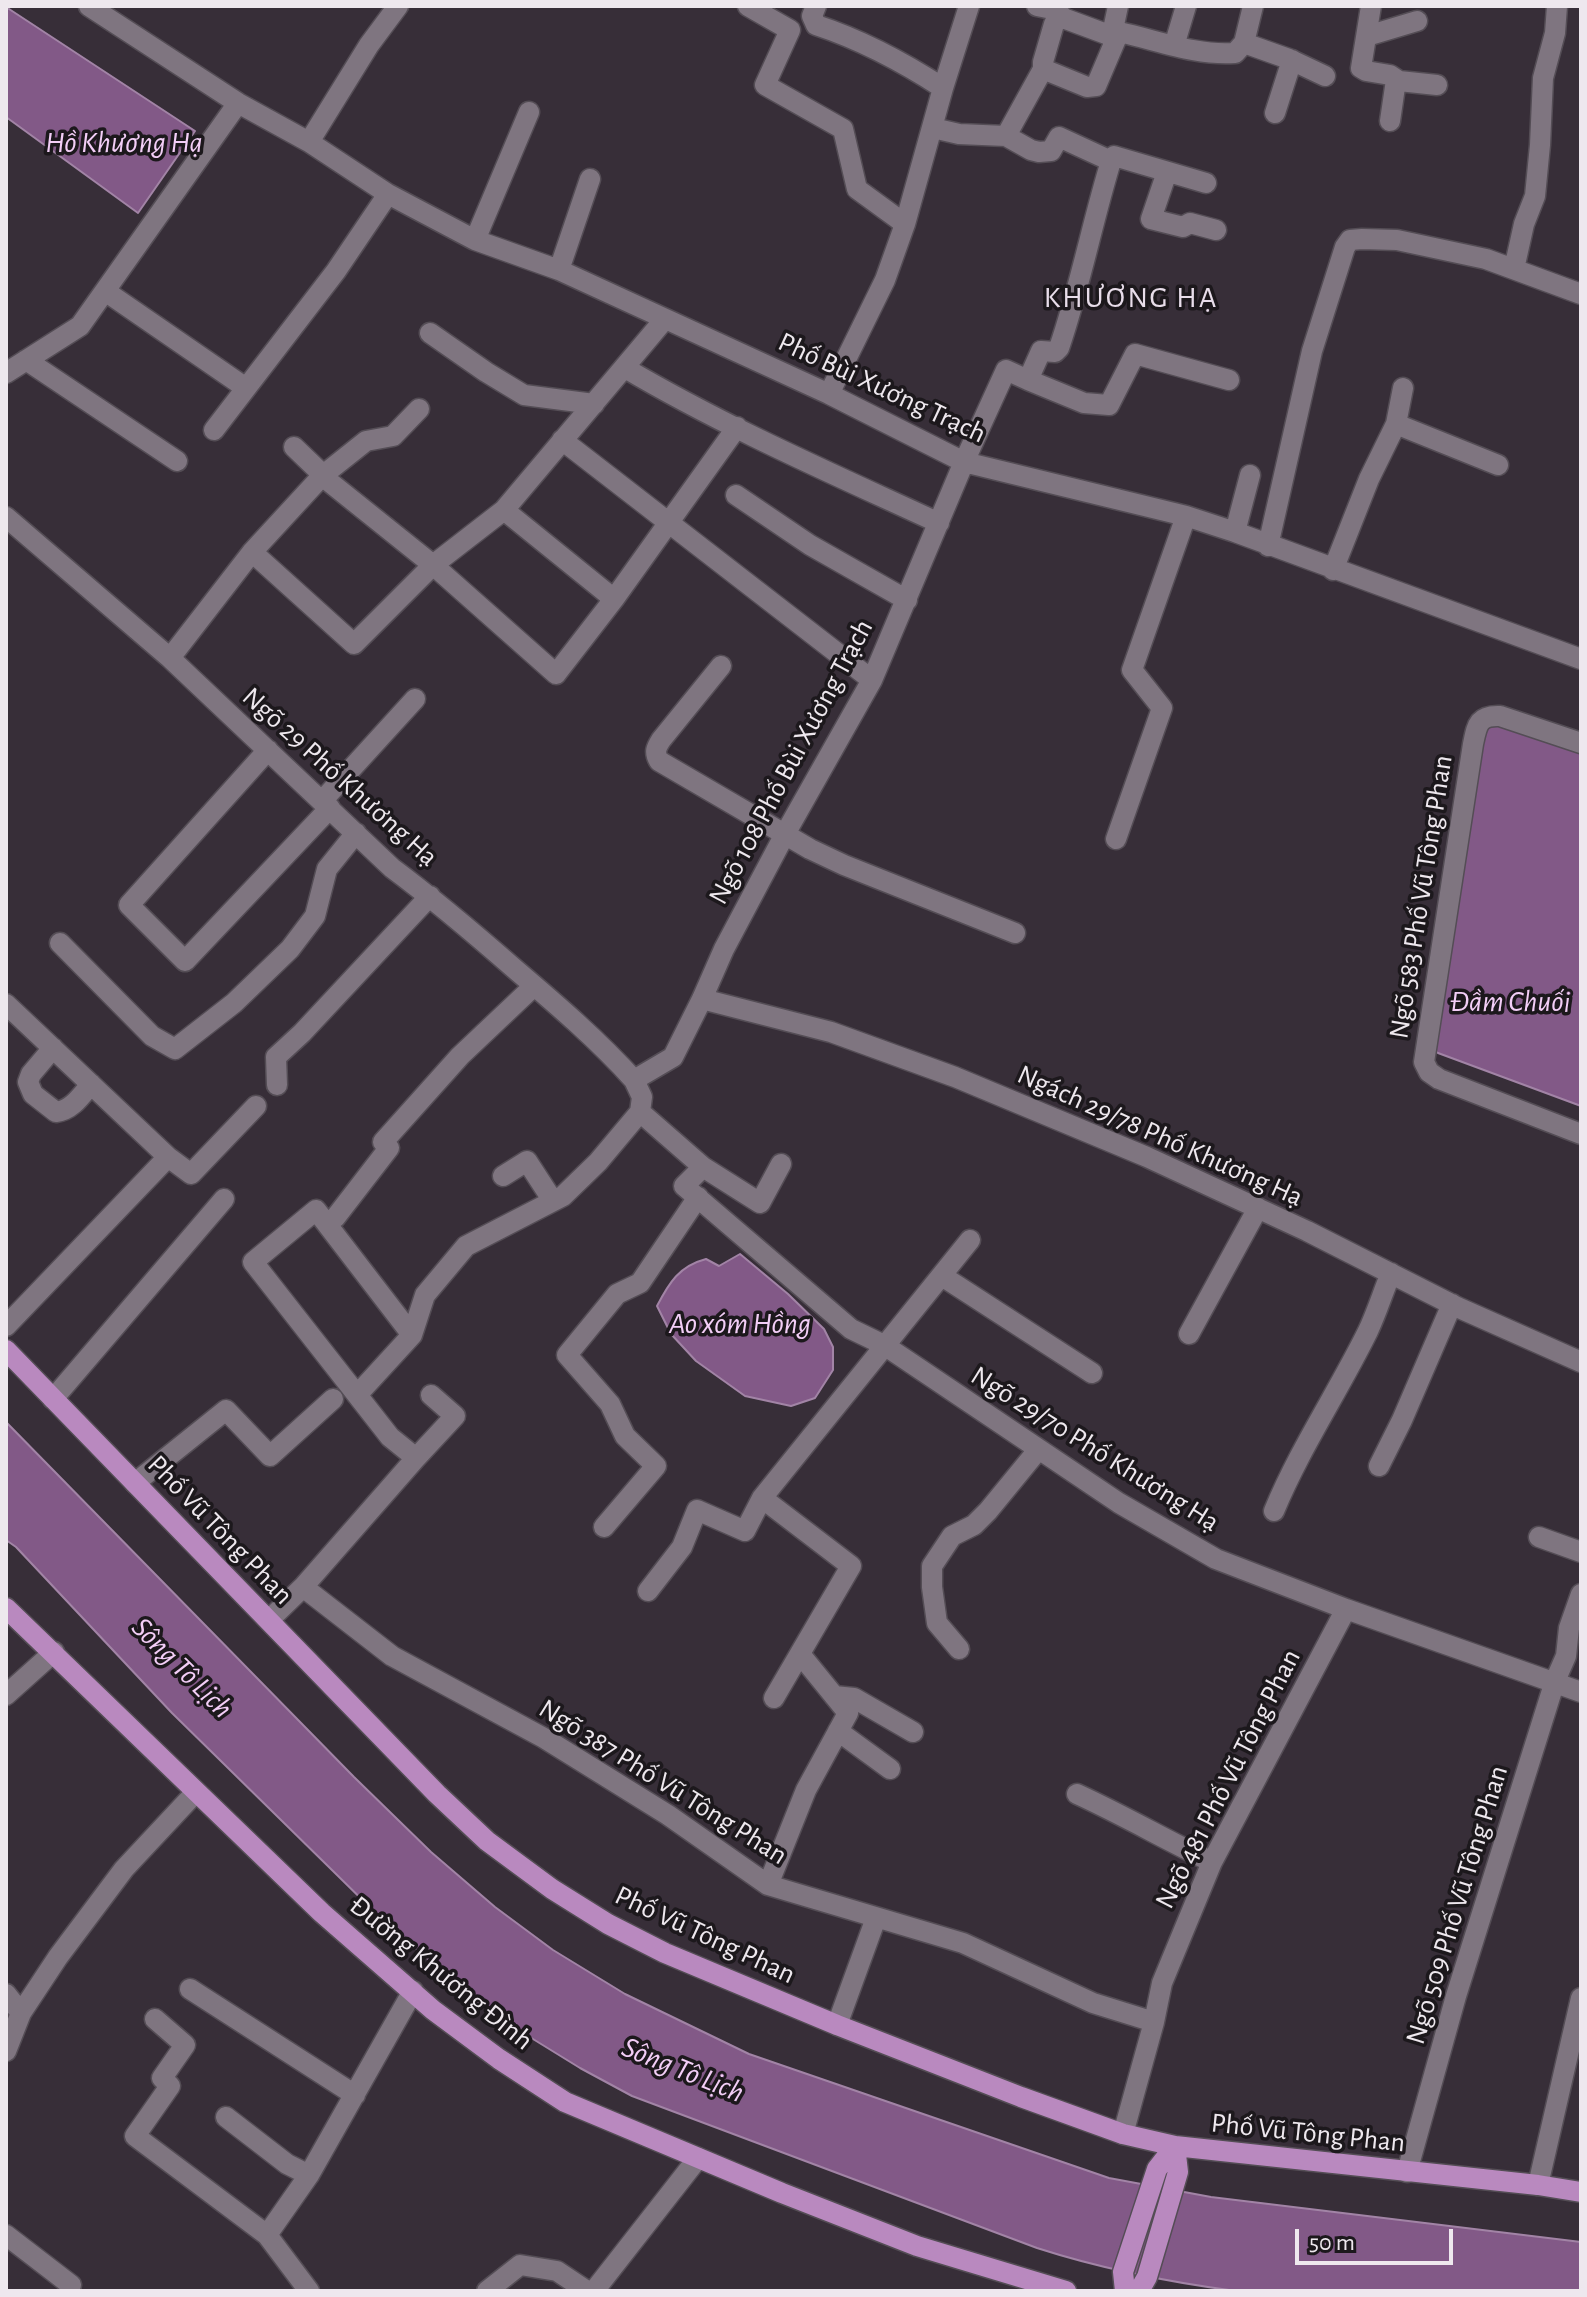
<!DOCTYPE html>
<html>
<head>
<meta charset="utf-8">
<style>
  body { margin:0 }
  #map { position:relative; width:1587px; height:2297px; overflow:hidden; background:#372e38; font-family:"Alegreya Sans",sans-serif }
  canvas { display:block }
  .frame { position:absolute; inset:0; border:8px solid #eee8ee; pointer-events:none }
  .scale { position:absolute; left:1295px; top:2229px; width:158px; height:36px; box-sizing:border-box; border:4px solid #eee8ee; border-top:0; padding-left:10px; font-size:24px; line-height:28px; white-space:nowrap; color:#eee8ee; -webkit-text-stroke:6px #1c181c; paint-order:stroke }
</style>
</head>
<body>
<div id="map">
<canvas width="1587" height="2297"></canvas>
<div class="frame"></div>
<div class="scale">50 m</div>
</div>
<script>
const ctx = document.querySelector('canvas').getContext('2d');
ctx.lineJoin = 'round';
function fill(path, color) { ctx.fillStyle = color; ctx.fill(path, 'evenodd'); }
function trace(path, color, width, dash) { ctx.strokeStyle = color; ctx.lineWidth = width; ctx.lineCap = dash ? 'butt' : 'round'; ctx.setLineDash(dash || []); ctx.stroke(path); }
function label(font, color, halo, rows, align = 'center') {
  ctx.font = font + ' "Alegreya Sans",sans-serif'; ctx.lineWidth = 7; ctx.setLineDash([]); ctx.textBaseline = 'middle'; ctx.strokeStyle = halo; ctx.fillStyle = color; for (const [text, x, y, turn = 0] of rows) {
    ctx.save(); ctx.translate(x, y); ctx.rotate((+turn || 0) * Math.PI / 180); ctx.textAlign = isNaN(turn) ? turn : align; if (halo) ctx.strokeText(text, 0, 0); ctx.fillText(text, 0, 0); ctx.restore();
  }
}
const water = new Path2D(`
  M 6,7 L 195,131 L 138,213 L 6,117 Z
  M 1496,724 L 1581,753 L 1581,1106 L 1438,1053 L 1432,1049 L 1481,731 L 1487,726 Z
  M 740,1254 L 788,1294 L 824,1329 L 833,1347 L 833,1370 L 815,1398 L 791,1406 L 745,1396 L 696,1361 L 671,1334 L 657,1306 C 669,1283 679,1266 706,1259 L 719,1266 Z
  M 6,1422 L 354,1777 L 431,1852 L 495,1907 L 553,1950 L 625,1994 L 749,2054 L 1109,2178 L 1211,2197 L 1581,2242 L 1581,2291 L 1236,2291 C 1168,2282 1102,2269 1037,2248 L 632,2096 L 580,2068 L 494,2015 L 390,1927 L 172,1713 L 16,1547 L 6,1540 Z`);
fill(water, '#825987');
trace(water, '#a284a6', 2);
const minor = new Path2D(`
  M 89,6 L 238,103 L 309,142 L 388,194 L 475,240 L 559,270 L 829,394 L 964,462 L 1186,516 L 1235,532 L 1581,659
  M 748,6 L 790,30 L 765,85 L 843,129 L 857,189 L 905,224
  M 816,6 L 812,16 L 816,25 C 862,40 903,62 943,88 L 905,224 L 885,280 L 829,394
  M 1037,6 L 1057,10 L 1063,18 L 1117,38
  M 1118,6 L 1114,25 L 1119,32
  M 1371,6 L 1361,68 L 1366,71 L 1390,75 L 1399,81 L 1437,85
  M 1367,36 L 1417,21
  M 1244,43 L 1289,59 L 1325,76
  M 1174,46 L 1186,6
  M 1043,69 L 1087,87 L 1096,86 L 1119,32 C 1157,40 1196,56 1235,53 L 1244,43 L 1253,6
  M 943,88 L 969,6
  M 1275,113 L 1292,60
  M 1390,121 L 1396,80
  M 933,128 L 959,134 L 1006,136 L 1043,69 L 1043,62 L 1054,24
  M 1006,136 L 1031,150 L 1039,152 L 1051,151 L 1059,137 L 1111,161 L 1114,156 L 1206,183
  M 309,142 L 369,45 L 398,6
  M 1167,172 L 1151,219 L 1183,227 L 1190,223 L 1216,230
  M 475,240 L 529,112
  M 1514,269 L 1524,224 L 1535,196 L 1540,145 L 1543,78 L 1555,33 L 1557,6
  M 559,270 L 590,179
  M 105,291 L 246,388
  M 430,333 L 486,372 L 524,395 L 594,404
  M 26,360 L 177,461
  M 625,368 C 725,427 833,474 939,523
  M 6,373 L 80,326 L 238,103
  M 1028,380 L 1084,403 L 1109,405 L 1135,354 L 1229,380
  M 1396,424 L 1498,465
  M 214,430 L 336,271 L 388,194
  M 562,440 L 872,680
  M 294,447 L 320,472 L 322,476 L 433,565 L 556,674 L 614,599 L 737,427
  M 736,495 L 810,545 L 907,600
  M 504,510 L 614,599
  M 6,517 L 170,658 L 392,868 C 435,900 476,935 516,970 C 557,1005 598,1040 634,1080 L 673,1057 L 702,999 L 724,949 L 785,834 L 872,680 L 964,462 L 1006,370 L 1028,380 L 1041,351 L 1055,352 L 1059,348 C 1080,287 1092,223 1111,161
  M 1235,532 L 1250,475
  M 1268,546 L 1312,351 L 1345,247 L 1350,240 L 1362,239 L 1397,240 L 1486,259 L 1581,294
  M 252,552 L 354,644 L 433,565 L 504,510 L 664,320
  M 1333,570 L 1369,479 L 1396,424 L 1403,388
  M 170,658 L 252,552 L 322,476 L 366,441 L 393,436 L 419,409
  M 721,666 L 661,740 C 656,748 654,752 659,761 L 810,849 L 844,865 L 1015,933
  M 1581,743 L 1500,716 C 1478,715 1477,725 1473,744 L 1424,1062 L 1429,1072 L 1439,1079 L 1581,1134
  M 268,750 L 129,905 L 185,961 L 330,808
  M 322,801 L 415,699
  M 1116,839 L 1162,708 L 1132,670 L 1186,516
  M 60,943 L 152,1036 L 175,1049 L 234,1003 L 290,949 L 315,916 L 327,869 L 356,833
  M 702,999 L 831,1032 L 955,1077 L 1147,1157 L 1307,1231 L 1457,1307 L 1581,1362
  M 6,1004 L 168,1157 L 6,1326
  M 53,1048 L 31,1074 L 28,1082 L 33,1094 L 56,1112 C 72,1110 81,1096 91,1084
  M 634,1080 L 642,1097 L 640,1112 L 703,1167 L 760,1203 L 781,1164
  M 277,1085 L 276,1057 L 302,1033 L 430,896
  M 168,1157 L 191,1174 L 256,1106
  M 703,1167 L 684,1186 L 851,1329 L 884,1345 L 1119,1503 L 1216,1559 L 1346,1609 L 1581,1692
  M 503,1176 L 527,1161 L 553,1201
  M 335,1218 L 389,1148 L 383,1142 L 460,1056 L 534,986
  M 942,1276 L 1092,1373
  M 1189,1334 L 1258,1208
  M 357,1395 L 412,1335 L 425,1295 L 466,1246 L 563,1196 L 598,1162 L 640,1112
  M 53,1399 L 224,1199
  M 416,1458 L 455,1416 L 431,1395
  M 1379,1466 L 1402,1420 L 1452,1304
  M 135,1483 L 226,1410 L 270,1456 L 333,1399
  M 762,1498 L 851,1566 L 774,1698
  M 1274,1511 C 1300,1448 1338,1392 1368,1331 C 1377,1312 1383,1292 1391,1273
  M 604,1527 L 656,1466 L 625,1436 L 610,1404 L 567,1355 L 617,1294 L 640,1283 L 698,1197
  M 1539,1537 L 1581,1552
  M 303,1587 L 392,1656 L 544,1738 L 668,1815 L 768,1885 L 963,1943 L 1093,2003 L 1154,2022
  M 648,1591 L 682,1547 L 697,1510 L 745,1531 L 762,1498 L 970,1240
  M 269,1620 L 303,1587 L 416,1458 L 390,1437 L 253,1262 L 316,1210 L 412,1335
  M 959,1649 L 937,1623 L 932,1587 L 932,1566 L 952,1536 L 974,1525 L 988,1511 L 1038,1450
  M 6,1695 L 54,1652
  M 834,1696 L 854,1698 L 913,1732
  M 838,1731 L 890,1769
  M 1077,1794 C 1123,1815 1166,1840 1212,1862
  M 768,1885 L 806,1790 L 848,1713 L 800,1654
  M 190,1989 L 355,2095
  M 6,1994 L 21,2013
  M 155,2019 L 185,2045 L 162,2078 L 170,2086 L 135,2136 L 267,2235 L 309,2291
  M 837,2025 L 876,1918
  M 6,2051 L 21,2013 L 58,1957 L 124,1869 L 196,1792
  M 226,2117 L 287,2164 L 309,2175
  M 1123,2134 L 1154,2022 L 1162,1983 L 1212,1862 L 1346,1609
  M 1407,2172 L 1456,1996 L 1555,1681 L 1566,1656 L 1569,1628 L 1581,1594
  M 1538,2185 L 1581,1998
  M 6,2235 L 71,2285
  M 267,2235 L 309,2175 L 413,1991
  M 487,2291 L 520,2265 L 557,2271 L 587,2291
  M 594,2291 L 698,2158`);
const major = new Path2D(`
  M 6,1350 L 437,1794 L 487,1841 L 552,1889 L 608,1924 L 665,1953 L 837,2025 L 1021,2097 L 1123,2134 L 1175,2146 L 1538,2185 L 1581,2192
  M 6,1608 L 322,1913 L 433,2010 L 499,2059 L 565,2102 L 782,2193 L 917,2246 L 1066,2291
  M 1125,2291 L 1123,2272 L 1157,2169 L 1175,2146
  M 1139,2291 L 1147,2277 L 1178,2172 L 1175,2146`);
trace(minor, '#544d55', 23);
trace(major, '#544d55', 23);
trace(minor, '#7f7580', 20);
trace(major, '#b989bf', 20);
label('28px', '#eee8ee', '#1c181c', [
  ["Phố Bùi Xương Trạch",882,388,25],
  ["Ngõ 108 Phố Bùi Xương Trạch",791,762,-62],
  ["Ngõ 29 Phố Khương Hạ",340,777,42],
  ["Ngõ 583 Phố Vũ Tông Phan",1421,897,-81],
  ["Ngách 29/78 Phố Khương Hạ",1160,1136,24],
  ["Ngõ 29/70 Phố Khương Hạ",1095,1449,32],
  ["Phố Vũ Tông Phan",220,1530,46],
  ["Ngõ 481 Phố Vũ Tông Phan",1228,1779,-63],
  ["Ngõ 387 Phố Vũ Tông Phan",663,1782,32],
  ["Ngõ 509 Phố Vũ Tông Phan",1457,1905,-73],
  ["Phố Vũ Tông Phan",705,1935,25],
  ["Đường Khương Đình",441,1973,39],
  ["Phố Vũ Tông Phan",1308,2133,6]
]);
label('italic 30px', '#f3cef7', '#1c181c', [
  ["Hồ Khương Hạ",124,143],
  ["Đầm Chuối",1510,1002],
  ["Ao xóm Hồng",740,1324],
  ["Sông Tô Lịch",182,1668,45],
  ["Sông Tô Lịch",683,2070,22]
]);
ctx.letterSpacing = '2px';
label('30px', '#e8ddea', '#1c181c', [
  ["KHƯƠNG HẠ",1131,298]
]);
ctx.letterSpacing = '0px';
</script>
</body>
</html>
